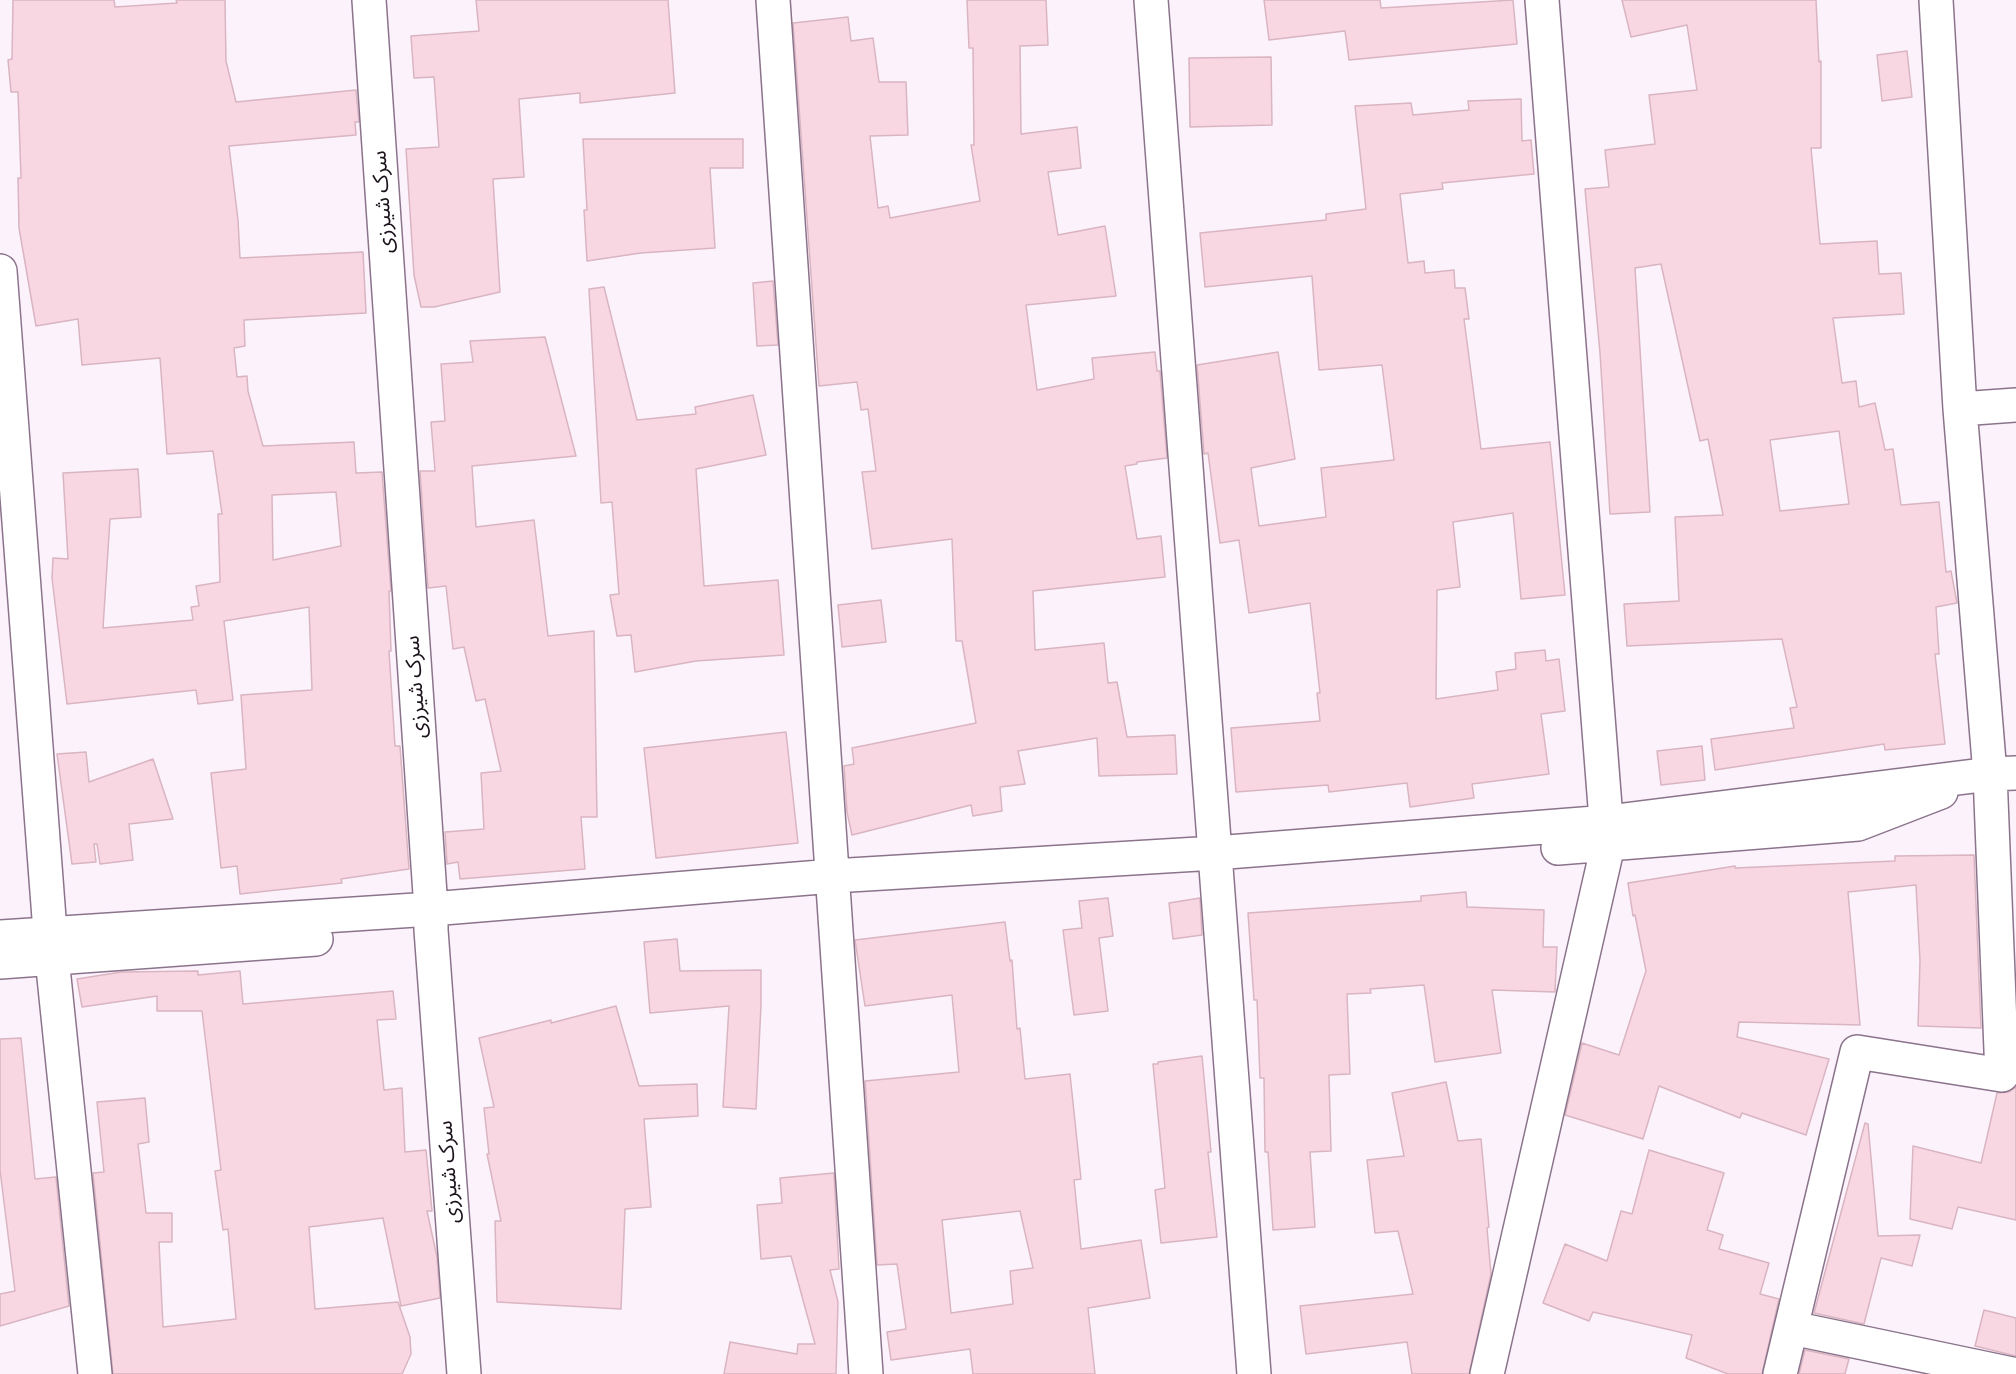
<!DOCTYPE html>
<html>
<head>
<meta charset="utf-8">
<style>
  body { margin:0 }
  canvas { display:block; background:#fcf2fc }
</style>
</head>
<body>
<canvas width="2016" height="1374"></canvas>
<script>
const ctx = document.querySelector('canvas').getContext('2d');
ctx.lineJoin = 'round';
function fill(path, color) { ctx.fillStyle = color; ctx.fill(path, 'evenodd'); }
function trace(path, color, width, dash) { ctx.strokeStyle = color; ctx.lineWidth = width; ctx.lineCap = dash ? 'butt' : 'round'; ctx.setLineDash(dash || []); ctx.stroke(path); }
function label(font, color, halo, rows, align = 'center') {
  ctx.font = font + ' "PT Sans Narrow","Noto Sans Arabic",sans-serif'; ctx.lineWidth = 4.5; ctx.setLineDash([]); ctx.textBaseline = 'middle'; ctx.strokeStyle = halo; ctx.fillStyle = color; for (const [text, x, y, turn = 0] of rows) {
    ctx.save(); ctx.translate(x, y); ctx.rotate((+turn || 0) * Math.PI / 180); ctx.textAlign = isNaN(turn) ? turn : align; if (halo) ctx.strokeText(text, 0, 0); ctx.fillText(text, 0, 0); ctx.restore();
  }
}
const building = new Path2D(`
  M 13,0 L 114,0 L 115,7 L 177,3 L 176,0 L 225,0 L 226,61 L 236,102 L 356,90 L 359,122 L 355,122 L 356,135 L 229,146 L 238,220 L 240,258 L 363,252 L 366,313 L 244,320 L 245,346 L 234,348 L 237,377 L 247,376 L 248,391 L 263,446 L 354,442 L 356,473 L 382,472 L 391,591 L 389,591 L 391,651 L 389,651 L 395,746 L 400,746 L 409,869 L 341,879 L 342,883 L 240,894 L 237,866 L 221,868 L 211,773 L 246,769 L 241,695 L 312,690 L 309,607 L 224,621 L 233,700 L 198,704 L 196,690 L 67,704 L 52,578 L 53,558 L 68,559 L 63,473 L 138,469 L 141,517 L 110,519 L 103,628 L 193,620 L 191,607 L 199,606 L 196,586 L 220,582 L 218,514 L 222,514 L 213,451 L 167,454 L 160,358 L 82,365 L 78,319 L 36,326 L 19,228 L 18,178 L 21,178 L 18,92 L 11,92 L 8,60 L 12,59 ZM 336,492 L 341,546 L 273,560 L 272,495 Z
  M 476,0 L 668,0 L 675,93 L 580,103 L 580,93 L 519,99 L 524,177 L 493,179 L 500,292 L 434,307 L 421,307 L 414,275 L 406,149 L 439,147 L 434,77 L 414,78 L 411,36 L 479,31 Z
  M 967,0 L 1046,0 L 1048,45 L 1020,46 L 1021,134 L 1077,127 L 1081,168 L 1048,172 L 1058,235 L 1105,226 L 1116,296 L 1026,305 L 1037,390 L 1094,379 L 1092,358 L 1155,352 L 1157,371 L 1160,371 L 1167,458 L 1137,462 L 1137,464 L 1125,466 L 1137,539 L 1161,536 L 1165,577 L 1033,591 L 1035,650 L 1104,643 L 1108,683 L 1117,682 L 1127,737 L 1175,735 L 1177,774 L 1099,776 L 1097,738 L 1018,751 L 1025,784 L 1000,787 L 1002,811 L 973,816 L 971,805 L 852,835 L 847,812 L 844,766 L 854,764 L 852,748 L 976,723 L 962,641 L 956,641 L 952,539 L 872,549 L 862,472 L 876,471 L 868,409 L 861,410 L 857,382 L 819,386 L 793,23 L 848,17 L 851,41 L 873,38 L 879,82 L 906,82 L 908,135 L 870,136 L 878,208 L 888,206 L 890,218 L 980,201 L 971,145 L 974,145 L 973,48 L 969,48 Z
  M 1264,0 L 1380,0 L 1381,8 L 1513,0 L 1517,44 L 1349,60 L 1345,31 L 1269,40 Z
  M 1622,0 L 1816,0 L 1819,62 L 1821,61 L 1821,148 L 1811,148 L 1820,244 L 1877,241 L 1879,274 L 1901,273 L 1904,314 L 1833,318 L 1842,383 L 1856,381 L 1859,407 L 1875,403 L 1885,450 L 1893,449 L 1901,505 L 1939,502 L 1946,572 L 1951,571 L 1957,603 L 1936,607 L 1939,654 L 1935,654 L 1945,744 L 1885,750 L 1884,744 L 1715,770 L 1711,739 L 1794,728 L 1790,708 L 1797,707 L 1782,639 L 1627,646 L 1624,604 L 1679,601 L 1675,517 L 1723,515 L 1708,439 L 1700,441 L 1661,264 L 1635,268 L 1650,512 L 1610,514 L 1600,353 L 1585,189 L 1609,187 L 1605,150 L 1655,144 L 1649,95 L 1697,90 L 1687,25 L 1631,37 ZM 1839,431 L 1849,504 L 1780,511 L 1770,440 Z
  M 1907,51 L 1912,97 L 1882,101 L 1877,55 Z
  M 1271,57 L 1272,125 L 1190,127 L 1189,58 Z
  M 1521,99 L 1522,141 L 1531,140 L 1534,174 L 1442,183 L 1443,189 L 1400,194 L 1408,263 L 1424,261 L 1425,273 L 1454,270 L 1455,288 L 1465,288 L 1469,319 L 1464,319 L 1481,449 L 1550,442 L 1565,595 L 1521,599 L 1513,513 L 1453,522 L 1460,587 L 1437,590 L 1436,699 L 1498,690 L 1496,672 L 1516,669 L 1515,653 L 1545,650 L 1546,661 L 1559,659 L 1565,711 L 1541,714 L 1549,774 L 1472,784 L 1474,798 L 1410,807 L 1407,783 L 1329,792 L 1328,785 L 1236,792 L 1231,728 L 1320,721 L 1317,693 L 1320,693 L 1310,603 L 1249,613 L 1239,540 L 1220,543 L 1208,453 L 1204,454 L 1197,365 L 1278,352 L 1295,459 L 1251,468 L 1259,526 L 1326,517 L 1321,468 L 1394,460 L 1382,365 L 1319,370 L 1312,276 L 1205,287 L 1200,233 L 1326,220 L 1326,214 L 1366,209 L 1355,106 L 1411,103 L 1413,115 L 1469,110 L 1468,101 Z
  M 583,139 L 743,139 L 743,168 L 710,168 L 715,248 L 641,253 L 587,261 L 584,210 L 587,210 Z
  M 773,281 L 778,345 L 757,346 L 753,283 Z
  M 604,287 L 637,420 L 696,414 L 695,407 L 753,395 L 766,455 L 696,469 L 704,586 L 778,580 L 784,655 L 696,661 L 635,672 L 631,635 L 617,636 L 610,595 L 619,594 L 612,502 L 601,503 L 589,289 Z
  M 545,337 L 576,456 L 472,466 L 476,527 L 534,520 L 548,636 L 594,631 L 597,817 L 581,817 L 585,869 L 460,879 L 458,862 L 447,864 L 445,832 L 484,829 L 481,773 L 501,771 L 485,699 L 476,701 L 464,647 L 453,649 L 446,586 L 428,588 L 420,471 L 435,471 L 431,422 L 445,421 L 441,364 L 473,362 L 470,341 Z
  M 881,600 L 886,642 L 842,647 L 838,605 Z
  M 786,732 L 798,843 L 656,858 L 644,748 Z
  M 1702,746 L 1705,780 L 1661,785 L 1657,751 Z
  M 86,752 L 89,782 L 153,759 L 173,819 L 129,824 L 133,860 L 100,864 L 97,844 L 94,844 L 96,862 L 72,864 L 57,754 Z
  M 1974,855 L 1981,1028 L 1918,1026 L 1920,961 L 1916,885 L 1848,892 L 1860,1025 L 1739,1022 L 1737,1037 L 1829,1059 L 1806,1135 L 1742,1113 L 1740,1118 L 1659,1086 L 1643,1139 L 1565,1115 L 1582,1043 L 1619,1055 L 1646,971 L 1635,915 L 1633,916 L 1628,883 L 1735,866 L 1735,868 L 1895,861 L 1895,856 Z
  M 1466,892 L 1467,907 L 1544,910 L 1543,947 L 1557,947 L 1555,992 L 1492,990 L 1501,1053 L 1435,1062 L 1424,985 L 1370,989 L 1371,993 L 1347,994 L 1350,1074 L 1329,1075 L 1331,1151 L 1310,1152 L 1315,1227 L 1273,1230 L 1268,1152 L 1265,1152 L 1264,1078 L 1260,1078 L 1257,1000 L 1254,1000 L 1248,913 L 1421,901 L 1421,896 Z
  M 1108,898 L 1113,936 L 1099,938 L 1108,1011 L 1074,1015 L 1063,930 L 1082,928 L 1079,901 Z
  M 1200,898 L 1202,935 L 1173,939 L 1169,903 Z
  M 1005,922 L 1010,961 L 1012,960 L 1017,1029 L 1020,1028 L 1025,1079 L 1070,1074 L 1081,1179 L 1074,1180 L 1081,1249 L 1141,1240 L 1150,1298 L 1088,1308 L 1095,1374 L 973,1374 L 970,1349 L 891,1360 L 887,1332 L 906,1329 L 897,1264 L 877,1265 L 865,1081 L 959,1072 L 952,995 L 865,1006 L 855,940 ZM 1020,1211 L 1033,1268 L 1010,1271 L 1013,1304 L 951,1313 L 942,1220 Z
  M 677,939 L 680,971 L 761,970 L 761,1005 L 756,1109 L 723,1107 L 729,1006 L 650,1013 L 644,942 Z
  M 198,971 L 198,975 L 240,971 L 243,1004 L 393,991 L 396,1019 L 377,1020 L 384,1090 L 402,1088 L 405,1152 L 426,1150 L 432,1211 L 427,1211 L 437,1257 L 440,1298 L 401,1306 L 383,1218 L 309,1227 L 315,1309 L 398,1302 L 410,1337 L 411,1354 L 402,1374 L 113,1374 L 93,1173 L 104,1172 L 97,1102 L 145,1098 L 149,1142 L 138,1144 L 146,1213 L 172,1213 L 172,1242 L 159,1242 L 163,1327 L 236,1319 L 228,1229 L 223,1230 L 215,1171 L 221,1170 L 202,1011 L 157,1011 L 157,996 L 82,1007 L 77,979 L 121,972 Z
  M 616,1006 L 639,1086 L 697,1084 L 698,1116 L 644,1119 L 651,1207 L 625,1209 L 621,1309 L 497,1302 L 495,1221 L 501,1221 L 487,1154 L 489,1154 L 484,1108 L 494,1107 L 479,1038 L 551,1020 L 551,1023 Z
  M 21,1038 L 35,1179 L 56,1177 L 69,1306 L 0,1326 L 0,1294 L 15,1291 L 0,1170 L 0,1039 Z
  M 1202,1056 L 1211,1152 L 1208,1152 L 1217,1237 L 1161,1243 L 1155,1190 L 1165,1188 L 1153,1064 L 1158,1064 L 1158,1062 Z
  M 1446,1082 L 1458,1141 L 1481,1139 L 1489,1227 L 1487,1228 L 1491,1274 L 1469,1374 L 1412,1374 L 1407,1342 L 1306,1354 L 1300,1306 L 1413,1294 L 1398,1231 L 1375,1233 L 1367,1160 L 1404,1156 L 1392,1093 Z
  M 2016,1087 L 2016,1220 L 1958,1207 L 1952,1229 L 1910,1219 L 1913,1146 L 1981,1163 L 1997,1093 L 2009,1092 Z
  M 1865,1123 L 1868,1124 L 1878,1236 L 1920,1235 L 1912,1266 L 1881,1258 L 1864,1324 L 1814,1313 Z
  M 1649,1150 L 1724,1173 L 1707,1230 L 1723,1235 L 1719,1249 L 1769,1263 L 1760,1294 L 1779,1299 L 1762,1374 L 1728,1374 L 1686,1358 L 1692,1335 L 1593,1312 L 1589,1321 L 1543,1303 L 1565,1244 L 1607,1261 L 1621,1211 L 1632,1214 Z
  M 834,1173 L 839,1269 L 830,1270 L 838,1302 L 836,1374 L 724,1374 L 730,1342 L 797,1354 L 798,1344 L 815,1344 L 791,1256 L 761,1259 L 757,1205 L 782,1203 L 780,1178 Z
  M 1984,1310 L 2016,1318 L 2016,1356 L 1975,1346 Z
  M 1805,1350 L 1849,1359 L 1845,1374 L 1799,1374 Z`);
fill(building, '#f8d6e2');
trace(building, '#d9b5c1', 1.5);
const minor = new Path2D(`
  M 369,0 L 431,909 L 431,930 L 464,1374
  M 773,0 L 866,1374
  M 1151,0 L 1254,1374
  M 0,271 L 52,958 L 95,1374
  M 1960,409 L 2016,405
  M 1558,848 L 1858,824 L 1941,792
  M 0,937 L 431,909 L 833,876 L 1215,853 L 1608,822 L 1990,774 L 2016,773
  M 0,962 L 316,939
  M 1792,1328 L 2012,1374
  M 1487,1374 L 1608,845 L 1542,0
  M 1780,1374 L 1857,1052 L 2002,1075 L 1990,774 L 1960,409 L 1936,0`);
trace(minor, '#8b748b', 36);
trace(minor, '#fff', 33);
label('21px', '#1b121b', '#fff', [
  ["سرک شیرزی",383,202,-94],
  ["سرک شیرزی",416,687,-94],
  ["سرک شیرزی",449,1172,-94]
]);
</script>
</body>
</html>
